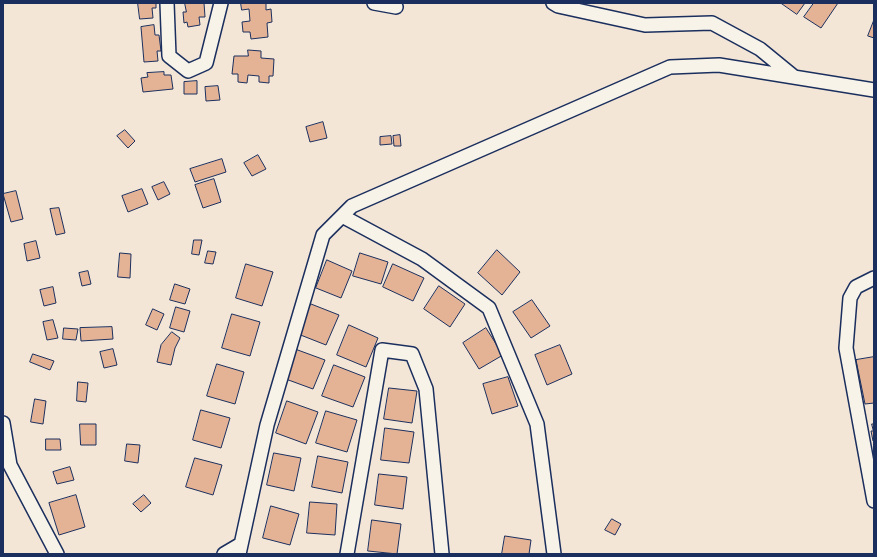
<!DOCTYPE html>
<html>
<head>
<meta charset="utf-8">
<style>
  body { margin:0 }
  #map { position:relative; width:877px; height:557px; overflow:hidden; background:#f3e6d7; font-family:Mynerve,sans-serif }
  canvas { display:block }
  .frame { position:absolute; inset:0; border:4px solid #1b2f5e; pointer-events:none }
</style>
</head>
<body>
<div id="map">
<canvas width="877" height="557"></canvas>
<div class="frame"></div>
</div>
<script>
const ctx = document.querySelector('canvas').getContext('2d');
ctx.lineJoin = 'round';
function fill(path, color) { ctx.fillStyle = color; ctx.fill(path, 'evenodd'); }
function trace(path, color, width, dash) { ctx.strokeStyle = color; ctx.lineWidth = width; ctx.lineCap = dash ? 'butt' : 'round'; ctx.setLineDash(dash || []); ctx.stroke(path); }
const building = new Path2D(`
  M 138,3 L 156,3 L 156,8 L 152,8 L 153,18 L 140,19 Z
  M 185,3 L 204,3 L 205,17 L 199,17 L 200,25 L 188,27 L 187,22 L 184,23 L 183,12 L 186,12 Z
  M 241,3 L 266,3 L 266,10 L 271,9 L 272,22 L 267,23 L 268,37 L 251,39 L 250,32 L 243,32 L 242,22 L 250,21 L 249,9 L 242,10 Z
  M 781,3 L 805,3 L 797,14 Z
  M 814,3 L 838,3 L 821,28 L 804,17 Z
  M 874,20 L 874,38 L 868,36 Z
  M 154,25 L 155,35 L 159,35 L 161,51 L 157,51 L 158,61 L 144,62 L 141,27 Z
  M 248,50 L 261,51 L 261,58 L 274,59 L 273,76 L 269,76 L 269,83 L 259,82 L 259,76 L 248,75 L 247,83 L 238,82 L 238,74 L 232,74 L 234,56 L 248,56 Z
  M 164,72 L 164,75 L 171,75 L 173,89 L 143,92 L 141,78 L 148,77 L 147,73 Z
  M 197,81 L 197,94 L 184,94 L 184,82 Z
  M 218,86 L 220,100 L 206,101 L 205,87 Z
  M 323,122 L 327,138 L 310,142 L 306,127 Z
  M 125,130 L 135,141 L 128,148 L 117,136 Z
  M 400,135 L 401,146 L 394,146 L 393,136 Z
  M 391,136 L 392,144 L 380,145 L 380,137 Z
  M 258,155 L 266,169 L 252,176 L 244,163 Z
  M 222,159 L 226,172 L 195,182 L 190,169 Z
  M 214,179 L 221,202 L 203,208 L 195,185 Z
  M 164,182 L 170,194 L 158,200 L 152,187 Z
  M 142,189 L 148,204 L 128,212 L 122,196 Z
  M 16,191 L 23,219 L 11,222 L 3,194 Z
  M 59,208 L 65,233 L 56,235 L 50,209 Z
  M 194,240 L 202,240 L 199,255 L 192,254 Z
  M 36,241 L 40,258 L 27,261 L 24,244 Z
  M 497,250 L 520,272 L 502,295 L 478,273 Z
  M 208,251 L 216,252 L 213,264 L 205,263 Z
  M 120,253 L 131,254 L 130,278 L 118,277 Z
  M 360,253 L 388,262 L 381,284 L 353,276 Z
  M 327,260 L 352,271 L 341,298 L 316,288 Z
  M 246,264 L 273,272 L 262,306 L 236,298 Z
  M 393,264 L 424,278 L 413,301 L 383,287 Z
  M 88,271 L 91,284 L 82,286 L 79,273 Z
  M 175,284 L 190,289 L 185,304 L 170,300 Z
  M 439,286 L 465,304 L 450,327 L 424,309 Z
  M 53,287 L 56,303 L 44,306 L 40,290 Z
  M 532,300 L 550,326 L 531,338 L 513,312 Z
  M 311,304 L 339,315 L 326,345 L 298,334 Z
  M 176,307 L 190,311 L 184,332 L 170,328 Z
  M 153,309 L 164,314 L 157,330 L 146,325 Z
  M 232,314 L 260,322 L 250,356 L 222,348 Z
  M 53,320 L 58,338 L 47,340 L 43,322 Z
  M 349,325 L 378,338 L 366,367 L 337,355 Z
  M 112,327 L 113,339 L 81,341 L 80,328 Z
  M 64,328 L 78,329 L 76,340 L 63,339 Z
  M 486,328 L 503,355 L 479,369 L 463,343 Z
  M 172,332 L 180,338 L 175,348 L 171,365 L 157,362 L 161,345 Z
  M 560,345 L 572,374 L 547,385 L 535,355 Z
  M 113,349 L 117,365 L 104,368 L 100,352 Z
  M 295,349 L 325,360 L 313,389 L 283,378 Z
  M 33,354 L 54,361 L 50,370 L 30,362 Z
  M 874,357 L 874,403 L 865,404 L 856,360 Z
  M 217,364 L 244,372 L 235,404 L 207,396 Z
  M 334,365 L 365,377 L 353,407 L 322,396 Z
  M 508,377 L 518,406 L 492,414 L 483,384 Z
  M 78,382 L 88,383 L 86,402 L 77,401 Z
  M 389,388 L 417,391 L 412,423 L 384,419 Z
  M 35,399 L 46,401 L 43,424 L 31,422 Z
  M 287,401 L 318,412 L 306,444 L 276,433 Z
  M 201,410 L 230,418 L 221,448 L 193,440 Z
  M 326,411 L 357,420 L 347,452 L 316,443 Z
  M 80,424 L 96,424 L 96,445 L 81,445 Z
  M 872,424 L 874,424 L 874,441 L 873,441 L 871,431 L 873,431 Z
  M 385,428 L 414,432 L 409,463 L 381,460 Z
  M 46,439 L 60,439 L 61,450 L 46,450 Z
  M 127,444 L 140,445 L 138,463 L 125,461 Z
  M 274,453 L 301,458 L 294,491 L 267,485 Z
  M 318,456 L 348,462 L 342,493 L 312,487 Z
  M 195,458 L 222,465 L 213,495 L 186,487 Z
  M 70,467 L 74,480 L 57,484 L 53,472 Z
  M 379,474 L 407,477 L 403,509 L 375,505 Z
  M 76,495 L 85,527 L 59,535 L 49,503 Z
  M 144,495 L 151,503 L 141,512 L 133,504 Z
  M 310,502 L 337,504 L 335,535 L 307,533 Z
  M 271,506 L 299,514 L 290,545 L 263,538 Z
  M 612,519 L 621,524 L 615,535 L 605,530 Z
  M 372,520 L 401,524 L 397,554 L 368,551 Z
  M 505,536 L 531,540 L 529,554 L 502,554 Z`);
fill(building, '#e4b395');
trace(building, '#1b2f5e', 1);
const minor = new Path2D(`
  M 167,3 L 169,56 L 188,71 L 206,63 L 221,3
  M 374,3 L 396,7
  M 553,3 L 558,6 L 645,25 L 712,23 L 760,49 L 793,76
  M 342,216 L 422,259 L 489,308 L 537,424 L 554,554
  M 874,278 L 856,287 L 850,298 L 846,348 L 874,501
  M 3,423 L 10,465 L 57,554
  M 224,554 L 241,544
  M 239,554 L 267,425 L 323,235 L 352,206 L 670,67 L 719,65 L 874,90
  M 347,554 L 382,350 L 412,354 L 426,389 L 442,554`);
trace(minor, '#1b2f5e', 16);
trace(minor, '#f7f3e8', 13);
</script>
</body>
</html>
